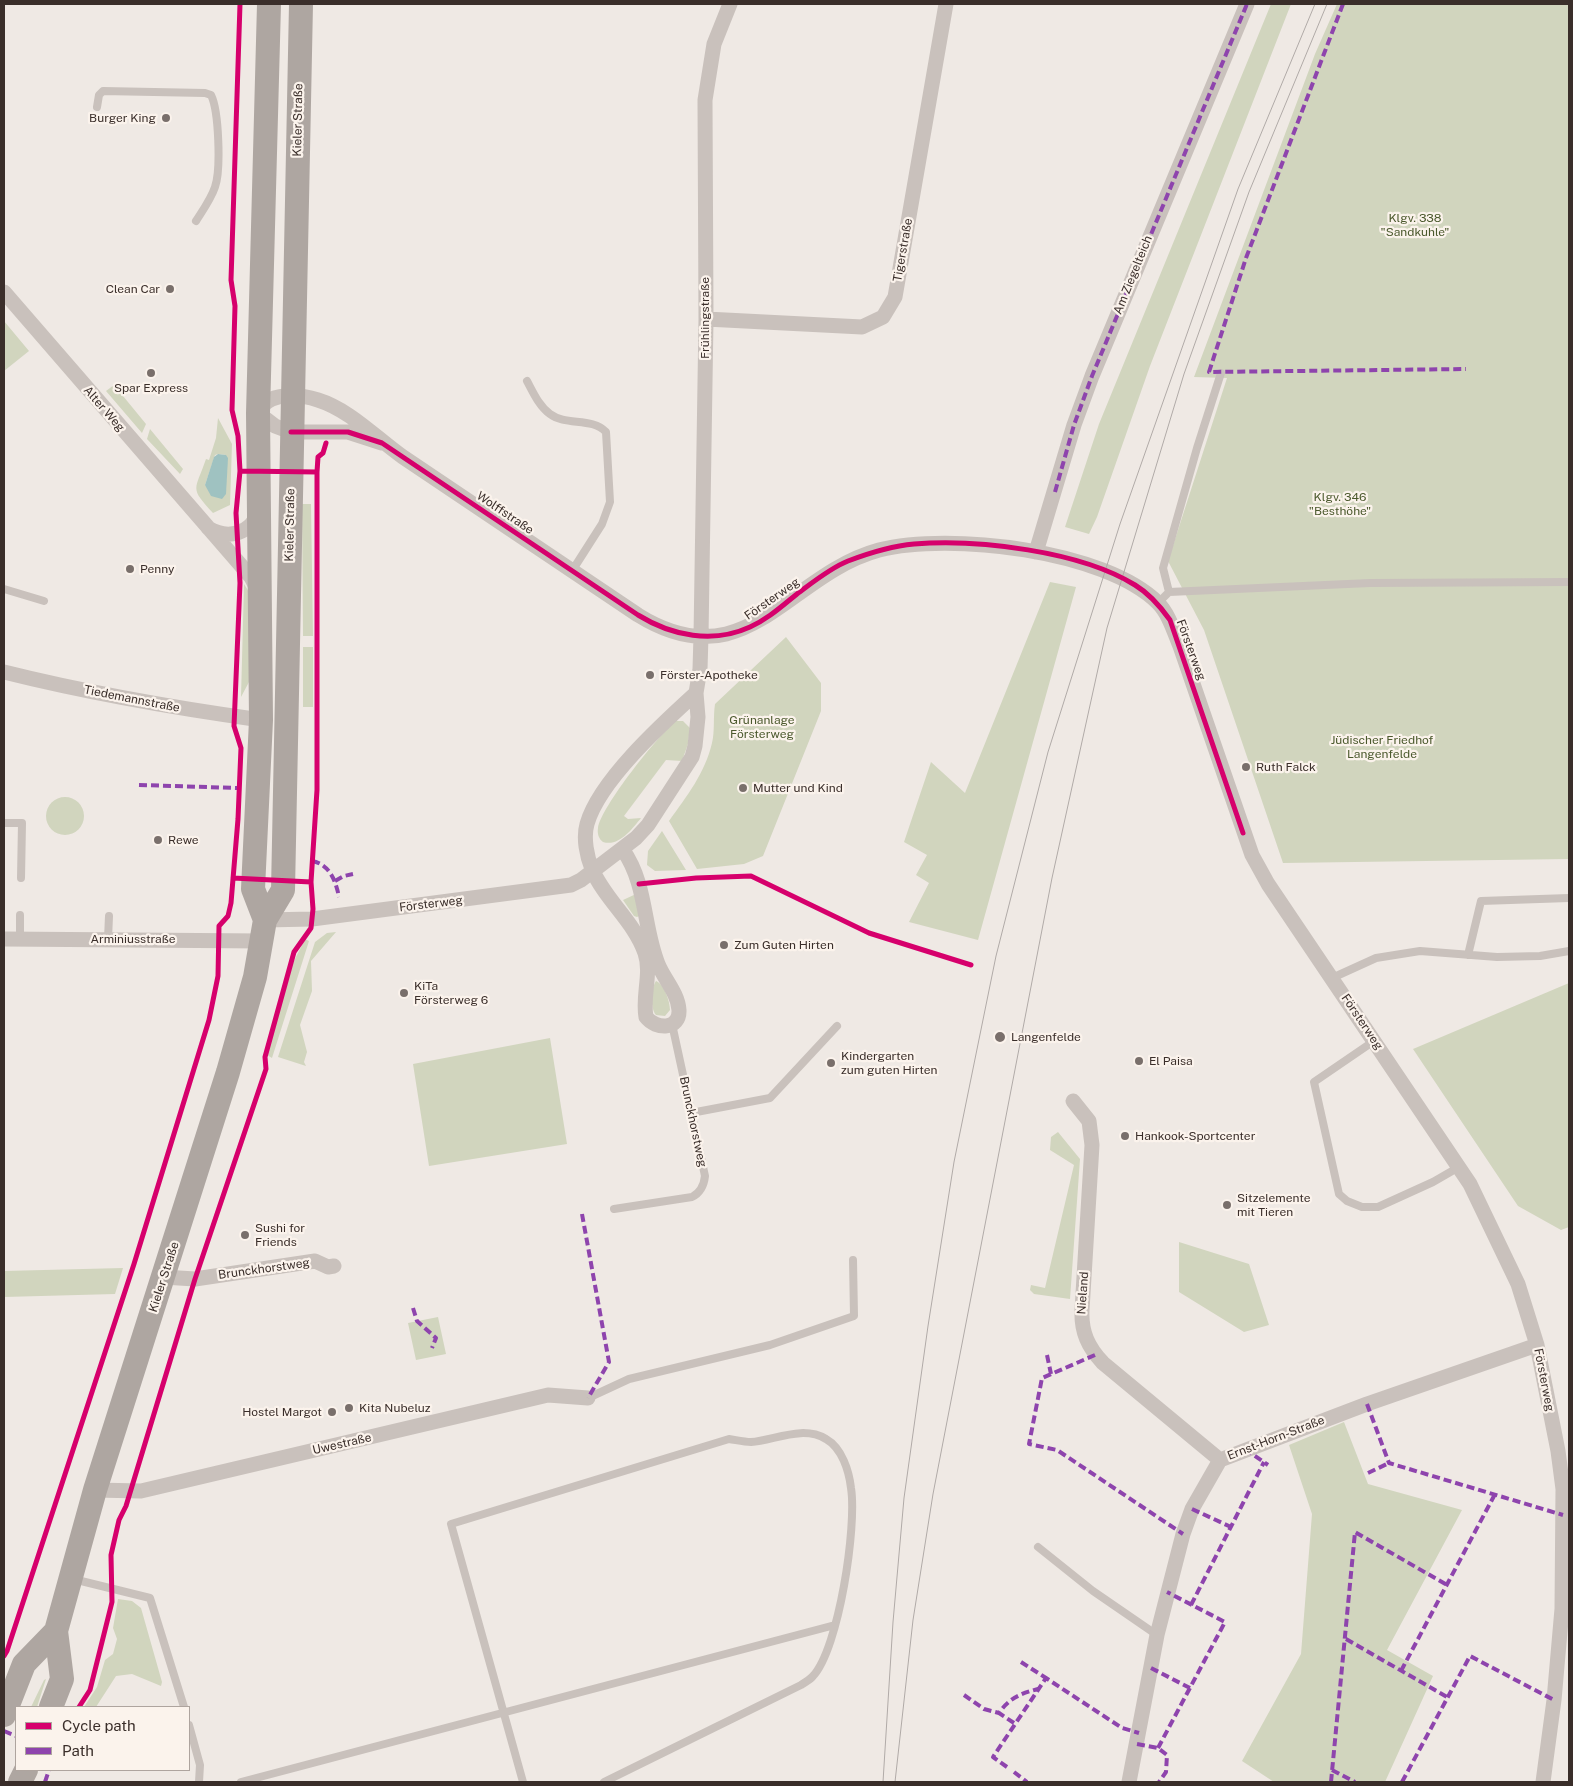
<!DOCTYPE html>
<html>
<head>
<meta charset="utf-8">
<style>
  body { margin:0 }
  #map { position:relative; width:1573px; height:1786px; overflow:hidden; background:#efe9e4; font-family:"Public Sans",sans-serif }
  canvas { display:block }
  .frame { position:absolute; inset:0; border:5px solid #3a2e2a; pointer-events:none }
  .legend { position:absolute; left:15px; top:1706px; width:175px; height:65px; box-sizing:border-box; background:#fbf3ec; border:1px solid #aea49e; margin:0; padding:6px 9px; list-style:none; font-size:15px; color:#3a2e2a }
  .legend li { display:flex; align-items:center; gap:10px; height:25px }
  .legend b { width:25px; border:1px solid #aea49e }
</style>
</head>
<body>
<div id="map">
<canvas width="1573" height="1786"></canvas>
<div class="frame"></div>
<ul class="legend">
<li><b style="height:6px;background:#d6006c"></b>Cycle path</li>
<li><b style="height:6px;background:#8e44ad"></b>Path</li>
</ul>
</div>
<script>
const ctx = document.querySelector('canvas').getContext('2d');
ctx.lineJoin = 'round';
function fill(path, color) { ctx.fillStyle = color; ctx.fill(path, 'evenodd'); }
function trace(path, color, width, dash) { ctx.strokeStyle = color; ctx.lineWidth = width; ctx.lineCap = dash ? 'butt' : 'round'; ctx.setLineDash(dash || []); ctx.stroke(path); }
function label(font, color, halo, rows, align = 'center') {
  ctx.font = font + ' "Public Sans",sans-serif'; ctx.lineWidth = 4.5; ctx.setLineDash([]); ctx.textBaseline = 'middle'; ctx.strokeStyle = halo; ctx.fillStyle = color; for (const [text, x, y, turn = 0] of rows) {
    ctx.save(); ctx.translate(x, y); ctx.rotate((+turn || 0) * Math.PI / 180); ctx.textAlign = isNaN(turn) ? turn : align; if (halo) ctx.strokeText(text, 0, 0); ctx.fillText(text, 0, 0); ctx.restore();
  }
}
fill(new Path2D(`
  M 1271,4 L 1291,4 L 1150,366 L 1097,517 L 1089,534 L 1065,527 L 1099,424 Z
  M 1337,4 L 1569,4 L 1569,859 L 1283,863 L 1204,630 L 1168,561 L 1227,378 L 1194,377 L 1315,54 Z
  M 4,321 L 29,351 L 4,371 Z
  M 114,385 L 146,424 L 142,433 L 106,391 Z
  M 218,418 L 232,444 L 230,505 L 213,513 C 189,487 195,491 206,459 L 209,460 L 216,438 ZM 218,454 L 226,455 L 226,494 L 205,485 L 215,455 Z
  M 150,429 L 183,469 L 180,474 L 147,439 Z
  M 302,504 L 311,504 L 313,636 L 303,636 Z
  M 1050,582 L 1076,587 L 978,940 L 909,922 L 929,883 L 916,875 L 927,855 L 904,842 L 931,762 L 965,793 Z
  M 244,584 L 249,592 L 249,682 L 241,697 Z
  M 786,637 L 821,683 L 821,711 L 763,856 L 744,864 L 697,869 L 669,821 C 687,796 705,773 712,743 C 715,731 713,717 715,704 Z
  M 313,647 L 313,707 L 303,707 L 303,647 Z
  M 676,721 L 683,721 L 690,728 L 688,744 L 682,761 L 666,760 L 624,816 L 628,819 L 641,818 C 632,829 619,847 603,842 C 599,839 597,834 598,828 C 601,807 658,735 676,721 Z
  M46 816a19 19 0 1 1 38 0a19 19 0 1 1-38 0Z
  M 662,831 L 686,870 L 655,871 L 647,865 L 648,851 Z
  M 636,894 L 639,916 L 637,917 L 634,916 L 623,900 Z
  M 336,932 L 311,961 L 312,991 L 300,1025 L 307,1052 L 304,1062 L 306,1066 L 278,1057 L 315,942 L 327,933 Z
  M 305,939 L 309,941 L 272,1058 L 267,1055 L 293,963 Z
  M 656,981 C 664,984 670,1001 670,1010 L 665,1016 L 656,1015 C 650,1008 651,988 656,981 Z
  M 1569,983 L 1569,1227 L 1561,1230 L 1518,1206 L 1413,1049 Z
  M 550,1038 L 567,1144 L 429,1166 L 413,1064 Z
  M 1058,1132 L 1080,1159 L 1070,1299 L 1034,1294 L 1030,1290 L 1031,1285 L 1045,1288 L 1074,1165 L 1050,1150 L 1051,1137 Z
  M 1179,1242 L 1249,1264 L 1269,1325 L 1244,1332 L 1179,1292 Z
  M 123,1268 L 115,1294 L 4,1297 L 4,1271 Z
  M 438,1317 L 446,1354 L 416,1360 L 408,1323 Z
  M 1344,1422 L 1368,1484 L 1462,1510 L 1387,1650 L 1433,1676 L 1385,1782 L 1274,1782 L 1242,1761 L 1301,1654 L 1312,1514 L 1289,1445 Z
  M 118,1599 L 132,1601 L 141,1608 L 162,1682 L 161,1686 L 132,1674 L 116,1676 L 96,1707 L 84,1707 L 97,1687 L 105,1660 L 113,1654 L 117,1639 L 113,1628 Z
  M 46,1679 L 37,1707 L 31,1707 L 44,1680 Z`), '#d1d5be');
fill(new Path2D(`
  M 218,454 L 226,455 L 228,458 L 226,494 L 222,499 L 211,496 L 205,485 L 214,457 Z`), '#9fc2c1');
trace(new Path2D(`
  M 97,107 L 99,95 L 103,91 L 205,93 L 211,95 C 219,111 221,170 215,187 C 211,199 203,210 196,221
  M 527,381 C 533,392 539,406 550,414 C 566,426 592,417 606,432 L 610,502 L 602,524 L 572,571
  M 4,589 L 44,601
  M 1169,592 L 1163,568 L 1197,448 L 1221,373
  M 1158,603 L 1169,592 L 1370,583 L 1569,582
  M 4,823 L 22,823 L 21,878
  M 20,939 L 20,915
  M 108,939 L 109,916
  M 1468,955 L 1481,901 L 1569,898
  M 1332,978 L 1376,958 L 1420,951 L 1497,957 L 1540,956 L 1569,951
  M 1374,1041 L 1314,1082 L 1339,1194 L 1347,1201 L 1362,1207 L 1378,1207 L 1433,1182 L 1459,1167
  M 691,1113 L 770,1098 L 837,1026
  M 614,1209 L 692,1197 C 700,1193 704,1185 705,1176 L 672,1024
  M 588,1398 L 629,1379 L 770,1345 L 854,1316 L 853,1260
  M 1038,1547 L 1093,1591 L 1157,1635
  M 73,1579 L 150,1598 L 184,1707
  M 189,1725 L 200,1765 L 199,1782
  M 241,1782 L 835,1625
  M 523,1782 L 451,1524 L 729,1439 C 736,1440 744,1442 751,1442 C 775,1440 803,1425 826,1439 C 842,1448 849,1471 851,1488 C 857,1526 839,1648 813,1676 C 810,1680 805,1682 801,1685 L 604,1782`), '#c9c1bc', 8);
trace(new Path2D(`
  M 4,292 L 251,577 L 257,589
  M 706,319 L 862,327 L 883,317 L 895,297 L 946,4
  M 382,443 L 348,432 L 291,432 L 275,426 L 258,413 C 267,391 299,394 318,400 C 350,410 376,438 403,457 C 482,510 560,563 638,615 C 746,682 787,575 879,550 C 949,532 1105,550 1158,603 C 1169,614 1174,632 1180,646 L 1252,855 L 1268,884 L 1470,1184 L 1518,1284 L 1537,1345 L 1558,1451 L 1563,1489 L 1562,1609 L 1554,1700 L 1543,1782
  M 208,528 C 228,540 250,534 259,512
  M 1036,552 L 1074,425 L 1092,376 L 1247,4
  M 4,672 C 88,693 175,708 261,720
  M 623,850 C 647,884 643,927 658,964 C 664,979 678,993 679,1010 C 680,1030 656,1030 646,1017 C 642,996 652,973 645,953 C 634,921 605,900 592,869 C 587,857 583,838 587,824 C 599,781 663,723 696,693
  M 265,920 L 312,919 L 571,885 L 581,880 L 636,838 L 648,825 L 692,757 L 695,746 L 698,717 L 696,693 L 700,669 L 701,636 L 706,319 L 705,100 L 714,44 L 730,4
  M 4,939 L 262,941
  M 1073,1101 L 1089,1121 L 1092,1145 L 1082,1310 C 1081,1332 1088,1347 1103,1363 L 1220,1460
  M 163,1277 L 195,1279 L 315,1261 L 328,1267 L 334,1266
  M 95,1490 L 141,1491 L 548,1395 L 588,1398
  M 1129,1782 L 1157,1635 L 1183,1534 L 1192,1509 L 1220,1460 L 1367,1404 L 1537,1345`), '#c9c1bc', 15);
trace(new Path2D(`
  M 265,920 L 253,889 L 261,720 L 258,413 L 269,4
  M 51,1707 L 62,1679 L 56,1631 L 95,1490 L 228,1072 L 255,977 L 265,920 L 283,890 L 301,4
  M 4,1715 L 24,1664 L 56,1631
  M 20,1782 L 26,1770`), '#aea6a1', 24);
trace(new Path2D(`
  M 883,1782 L 893,1622 L 904,1498 L 928,1326 L 954,1162 L 996,956 L 1048,752 L 1120,524 L 1238,189 L 1315,4
  M 895,1782 L 913,1620 L 933,1494 L 1052,878 L 1107,628 L 1184,374 L 1249,192 L 1327,4`), '#b0aaa7', 1);
trace(new Path2D(`
  M 1343,4 L 1246,258 L 1209,372 L 1466,369
  M 1055,492 L 1074,425 L 1092,376 L 1247,4
  M 139,785 L 239,788
  M 312,861 C 330,864 336,882 339,897
  M 335,881 L 344,876 L 353,874
  M 582,1214 L 609,1362 L 588,1398
  M 413,1308 L 417,1321 L 436,1338 L 432,1348
  M 1047,1355 L 1051,1374
  M 1095,1355 L 1042,1378 L 1029,1444 L 1057,1450 L 1183,1534
  M 1367,1404 L 1389,1463 L 1563,1515
  M 1245,1449 L 1268,1465
  M 1368,1473 L 1389,1463
  M 1192,1509 L 1231,1527
  M 1191,1605 L 1264,1462
  M 1346,1639 L 1447,1697
  M 1021,1662 L 1046,1678
  M 1151,1668 L 1190,1688
  M 1401,1671 L 1494,1496
  M 964,1695 L 984,1709 L 999,1713
  M 1014,1723 L 999,1713 C 1009,1698 1022,1693 1038,1689
  M 4,1731 L 16,1736
  M 1137,1744 L 1158,1748 L 1167,1755 L 1166,1772 L 1159,1782
  M 1158,1748 L 1225,1622 L 1167,1592
  M 1007,1767 L 993,1757 L 1046,1678 L 1122,1728 L 1139,1733
  M 1332,1770 L 1355,1782
  M 1014,1772 L 1027,1782
  M 45,1782 L 49,1770
  M 1331,1782 L 1355,1532 L 1447,1585
  M 1402,1782 L 1470,1656 L 1554,1700`), '#8e44ad', 4, [8, 4]);
trace(new Path2D(`
  M 291,432 L 348,432 L 382,443 L 638,615 C 672,636 713,644 750,627 C 768,619 782,606 797,594 C 812,583 830,568 848,561 C 869,553 891,546 914,544 C 978,539 1080,551 1135,585 C 1150,594 1160,606 1170,620 L 1243,833
  M 240,471 L 317,472
  M 233,878 L 311,882
  M 639,884 L 696,878 L 751,876 L 869,933 L 971,965
  M 4,1656 L 7,1651 L 134,1264 L 209,1020 L 218,976 L 219,926 L 228,916 L 231,903 L 238,819 L 241,748 L 234,726 L 240,583 L 236,513 L 240,471 L 238,436 L 232,410 L 235,306 L 231,280 L 240,4
  M 79,1707 L 90,1690 L 112,1602 L 111,1555 L 119,1520 L 126,1506 L 195,1279 L 266,1069 L 265,1057 L 294,952 L 311,928 L 313,909 L 311,882 L 317,790 L 317,472 L 318,457 L 323,453 L 326,443`), '#d6006c', 5);
for (const [x, y, r, color] of [
  [166,118,5,"#796f6b"],
  [170,289,5,"#796f6b"],
  [151,373,5,"#796f6b"],
  [130,569,5,"#796f6b"],
  [650,675,5,"#796f6b"],
  [1246,767,5,"#796f6b"],
  [743,788,5,"#796f6b"],
  [158,840,5,"#796f6b"],
  [724,945,5,"#796f6b"],
  [404,993,5,"#796f6b"],
  [1000,1037,6,"#796f6b"],
  [1139,1061,5,"#796f6b"],
  [831,1063,5,"#796f6b"],
  [1125,1136,5,"#796f6b"],
  [1227,1205,5,"#796f6b"],
  [245,1235,5,"#796f6b"],
  [349,1408,5,"#796f6b"],
  [332,1412,5,"#796f6b"]
]) { const dot = new Path2D(); dot.arc(x, y, r, 0, 2 * Math.PI); ctx.fillStyle = color; ctx.fill(dot); trace(dot, '#fbf3ec', 2); }
label('12px', '#3a2e2a', '#fbf3ec', [
  ["Burger King",156,118,"right"],
  ["Clean Car",160,289,"right"],
  ["Spar Express",151,388,"center"],
  ["Penny",140,569],
  ["Förster-Apotheke",660,675],
  ["Ruth Falck",1256,767],
  ["Mutter und Kind",753,788],
  ["Rewe",168,840],
  ["Zum Guten Hirten",734,945],
  ["KiTa",414,986],
  ["Försterweg 6",414,1000],
  ["Langenfelde",1011,1037],
  ["Kindergarten",841,1056],
  ["zum guten Hirten",841,1070],
  ["El Paisa",1149,1061],
  ["Hankook-Sportcenter",1135,1136],
  ["Sitzelemente",1237,1198],
  ["mit Tieren",1237,1212],
  ["Sushi for",255,1228],
  ["Friends",255,1242],
  ["Kita Nubeluz",359,1408],
  ["Hostel Margot",322,1412,"right"]
], 'left');
label('12px', '#3a2e2a', '#fbf3ec', [
  ["Kieler Straße",298,120,-89],
  ["Tigerstraße",903,250,-80],
  ["Am Ziegelteich",1133,275,-68],
  ["Frühlingstraße",705,318,-90],
  ["Alter Weg",104,409,49],
  ["Wolffstraße",505,513,34],
  ["Kieler Straße",290,525,-89],
  ["Försterweg",772,599,-35],
  ["Försterweg",1191,650,70],
  ["Tiedemannstraße",132,699,11],
  ["Försterweg",431,904,-7],
  ["Arminiusstraße",133,939],
  ["Försterweg",1362,1022,56],
  ["Brunckhorstweg",693,1122,78],
  ["Brunckhorstweg",264,1269,-8],
  ["Kieler Straße",164,1277,-72],
  ["Nieland",1083,1293,-86],
  ["Försterweg",1544,1380,79],
  ["Ernst-Horn-Straße",1276,1438,-21],
  ["Uwestraße",342,1444,-13]
]);
label('12px', '#4b592d', '#fbf3ec', [
  ["Klgv. 338",1415,218],
  ["\"Sandkuhle\"",1415,232],
  ["Klgv. 346",1340,497],
  ["\"Besthöhe\"",1340,511],
  ["Grünanlage",762,720],
  ["Försterweg",762,734],
  ["Jüdischer Friedhof",1382,740],
  ["Langenfelde",1382,754]
]);
</script>
</body>
</html>
